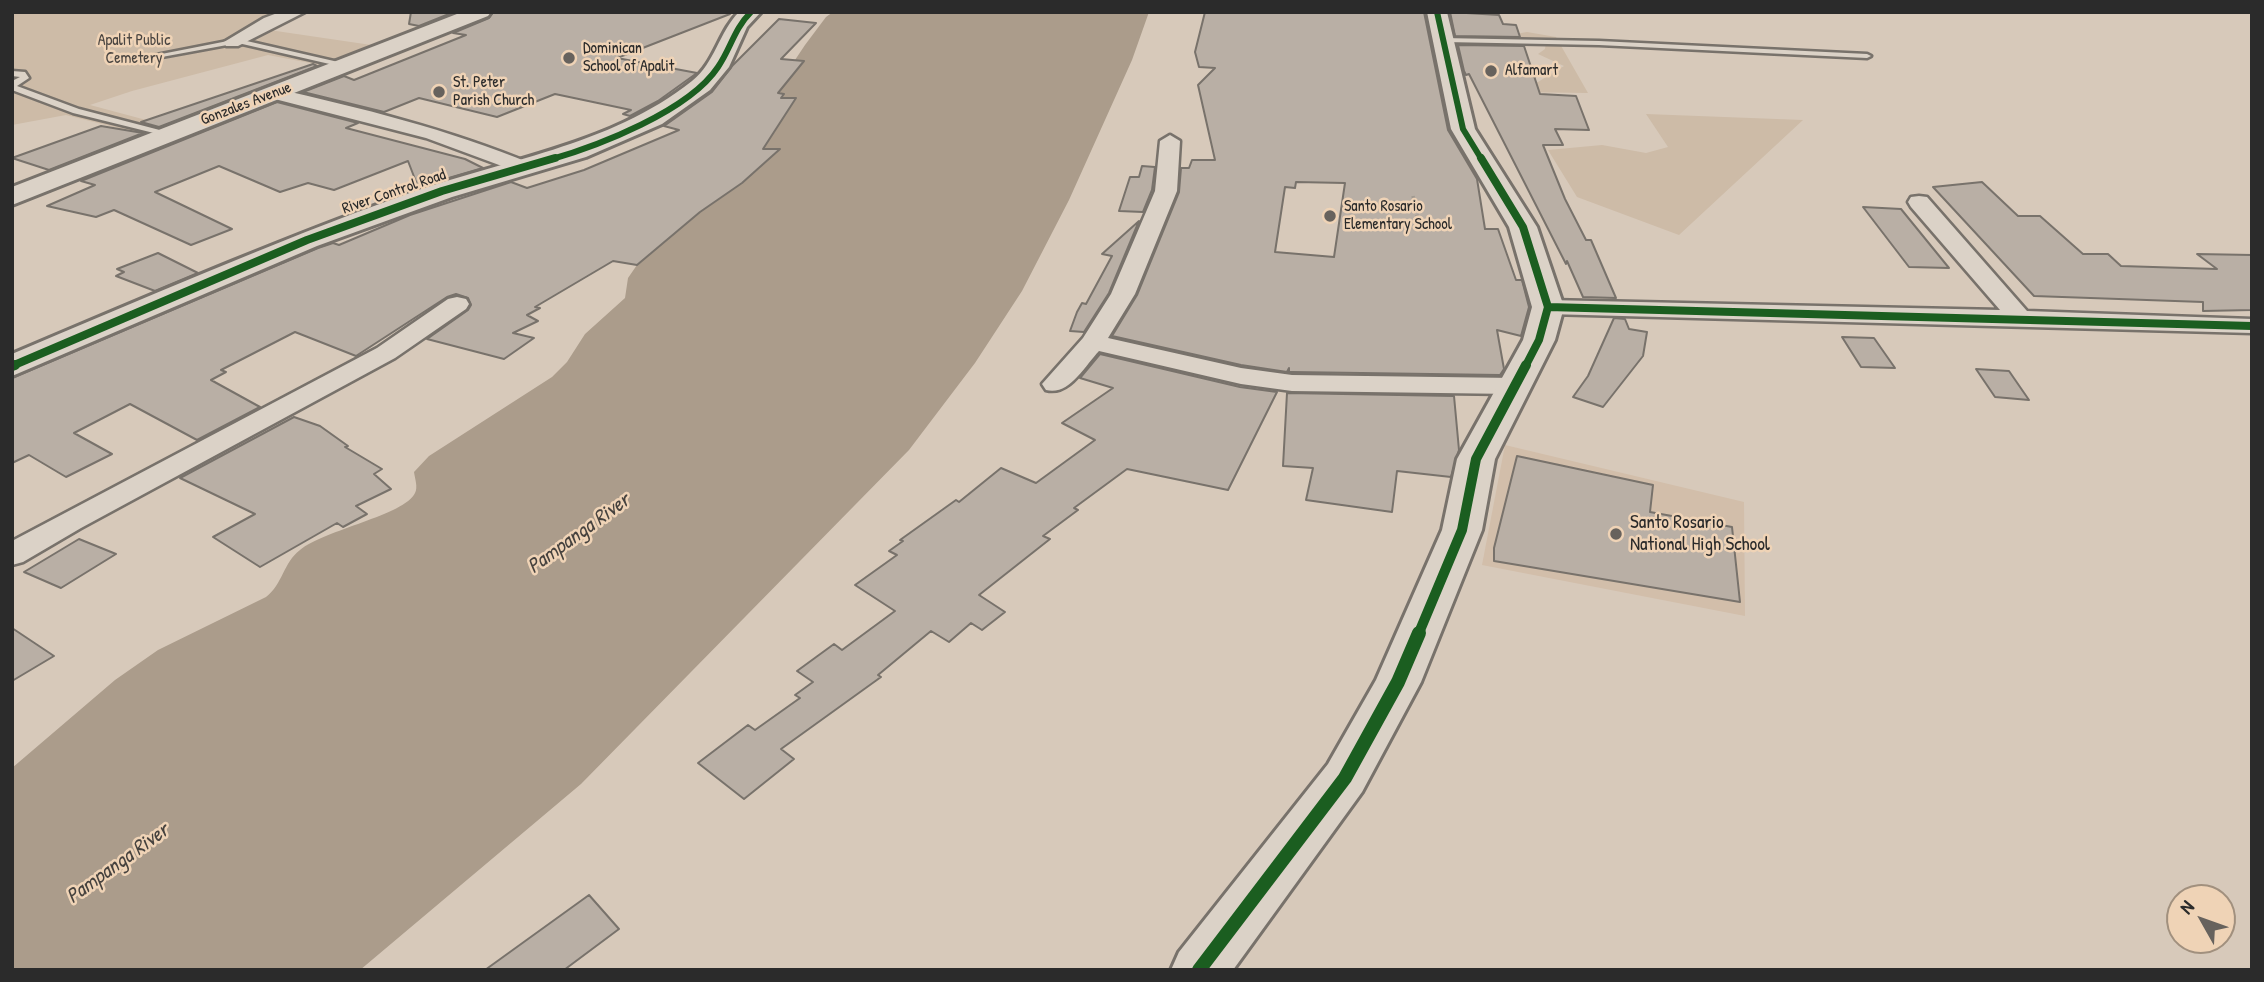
<!DOCTYPE html>
<html>
<head>
<meta charset="utf-8">
<style>
  body { margin:0 }
  #map { position:relative; width:2264px; height:982px; overflow:hidden; background:#d7c9ba; font-family:"Patrick Hand",sans-serif }
  canvas { display:block }
  .frame { position:absolute; inset:0; border:14px solid #2b2b2b; pointer-events:none }
  .north { position:absolute; left:2166px; top:884px; width:70px; height:70px; box-sizing:border-box; background:#efd3b6; border:2px solid #a1907e; border-radius:50%; rotate:310deg; font-size:19px; font-weight:700; line-height:28px; text-align:center; color:#2b2b2b }
  .north::after { content:''; display:block; margin:auto; width:24px; height:32px; background:#67625d; clip-path:polygon(50% 0,100% 100%,50% 72%,0 100%) }
</style>
</head>
<body>
<div id="map">
<canvas width="2264" height="982"></canvas>
<div class="frame"></div>
<div class="north">N</div>
</div>
<script>
const ctx = document.querySelector('canvas').getContext('2d');
ctx.lineJoin = 'round';
function fill(path, color) { ctx.fillStyle = color; ctx.fill(path, 'evenodd'); }
function trace(path, color, width, dash) { ctx.strokeStyle = color; ctx.lineWidth = width; ctx.lineCap = dash ? 'butt' : 'round'; ctx.setLineDash(dash || []); ctx.stroke(path); }
function label(font, color, halo, rows, align = 'center') {
  ctx.font = font + ' "Patrick Hand",sans-serif'; ctx.lineWidth = 5; ctx.setLineDash([]); ctx.textBaseline = 'middle'; ctx.strokeStyle = halo; ctx.fillStyle = color; for (const [text, x, y, turn = 0] of rows) {
    ctx.save(); ctx.translate(x, y); ctx.rotate((+turn || 0) * Math.PI / 180); ctx.textAlign = isNaN(turn) ? turn : align; if (halo) ctx.strokeText(text, 0, 0); ctx.fillText(text, 0, 0); ctx.restore();
  }
}
fill(new Path2D(`
  M 1505,445 L 1744,502 L 1745,616 L 1482,565 Z`), '#d2beaa');
fill(new Path2D(`
  M 12,12 L 288,12 L 249,27 L 378,46 L 326,66 L 268,55 L 132,91 L 90,105 L 176,128 L 154,137 L 66,115 L 12,125 Z
  M 1527,32 L 1556,37 L 1588,93 L 1518,92 L 1518,83 L 1538,82 L 1564,66 L 1538,54 L 1545,49 L 1546,42 L 1503,47 L 1498,37 Z
  M 1646,114 L 1803,120 L 1679,235 L 1577,197 L 1548,150 L 1602,145 L 1646,153 L 1668,147 Z`), '#cdbba7');
fill(new Path2D(`
  M 833,12 L 1149,12 L 1132,60 L 1069,200 L 1022,291 L 975,363 L 909,450 L 581,784 L 360,970 L 12,970 L 12,768 L 115,680 L 158,650 L 266,597 C 283,584 283,563 300,550 C 324,530 405,515 415,493 C 418,487 415,479 414,472 L 429,456 L 552,377 L 567,362 L 585,334 L 625,298 L 628,278 L 648,249 L 763,108 L 805,45 L 826,17 Z`), '#ab9c8b');
const building = new Path2D(`
  M 411,12 L 454,12 L 419,26 L 409,24 Z
  M 493,12 L 730,12 L 730,14 L 617,58 L 697,73 L 658,101 L 630,116 L 623,114 L 631,110 L 555,94 L 497,117 L 419,98 L 384,112 L 303,92 L 344,76 L 354,80 L 466,35 L 453,33 L 489,18 Z
  M 1205,12 L 1424,12 L 1448,130 L 1477,179 L 1485,229 L 1498,229 L 1516,280 L 1522,280 L 1529,307 L 1521,336 L 1497,330 L 1504,369 L 1500,375 L 1292,372 L 1289,372 L 1289,368 L 1287,372 L 1241,365 L 1112,336 L 1137,295 L 1179,192 L 1181,168 L 1189,168 L 1192,160 L 1215,160 L 1198,85 L 1215,68 L 1199,67 L 1195,52 ZM 1296,182 L 1345,183 L 1334,257 L 1275,252 L 1285,187 L 1295,188 Z
  M 1450,12 L 1499,15 L 1503,24 L 1516,25 L 1520,37 L 1455,36 Z
  M 779,19 L 816,23 L 781,59 L 804,61 L 778,93 L 784,94 L 781,98 L 796,98 L 763,149 L 780,149 L 742,183 L 700,212 L 637,265 L 613,261 L 535,307 L 540,308 L 527,315 L 538,321 L 513,333 L 534,338 L 504,359 L 427,339 L 468,310 L 471,305 L 468,298 L 456,294 L 447,297 L 356,356 L 295,332 L 221,370 L 226,372 L 211,380 L 260,407 L 197,440 L 130,404 L 74,433 L 112,454 L 66,477 L 29,455 L 12,463 L 12,378 L 318,248 L 333,243 L 339,245 L 410,215 L 511,182 L 527,188 L 584,170 L 679,130 L 664,126 L 712,92 L 733,65 Z
  M 1458,45 L 1524,46 L 1540,94 L 1576,96 L 1589,130 L 1555,129 L 1563,145 L 1543,145 L 1565,199 L 1586,240 L 1591,240 L 1616,298 L 1583,297 L 1567,261 L 1566,264 L 1469,74 L 1466,75 L 1464,71 Z
  M 313,64 L 317,66 L 159,127 L 141,122 Z
  M 277,102 L 358,123 L 346,128 L 465,159 L 483,168 L 418,187 L 408,161 L 334,190 L 308,183 L 280,192 L 219,166 L 155,192 L 232,229 L 191,245 L 114,210 L 96,217 L 47,206 L 95,185 L 81,181 Z
  M 101,126 L 143,133 L 49,170 L 12,158 Z
  M 1142,166 L 1155,167 L 1152,190 L 1143,212 L 1119,211 L 1130,177 L 1139,177 Z
  M 1982,182 L 2018,216 L 2040,216 L 2083,254 L 2108,254 L 2121,266 L 2217,269 L 2197,254 L 2252,255 L 2252,310 L 2203,311 L 2203,302 L 2034,296 L 1933,187 Z
  M 1863,207 L 1901,209 L 1949,268 L 1909,267 Z
  M 1139,221 L 1109,293 L 1084,332 L 1070,331 L 1077,312 L 1082,303 L 1086,304 L 1112,256 L 1102,254 Z
  M 158,253 L 198,273 L 155,291 L 116,276 L 124,272 L 117,269 Z
  M 1614,318 L 1625,319 L 1629,329 L 1647,332 L 1643,356 L 1603,407 L 1573,397 L 1588,376 Z
  M 1842,337 L 1874,338 L 1895,368 L 1861,367 Z
  M 1100,354 L 1240,387 L 1277,392 L 1228,490 L 1127,469 L 1074,508 L 1078,510 L 1043,536 L 1050,539 L 979,595 L 1005,612 L 982,630 L 971,623 L 949,642 L 931,631 L 878,675 L 881,677 L 781,749 L 794,759 L 744,799 L 698,763 L 748,725 L 755,730 L 800,698 L 795,695 L 813,682 L 797,671 L 834,644 L 842,650 L 895,611 L 855,585 L 897,555 L 889,551 L 903,541 L 900,540 L 956,500 L 959,502 L 1001,468 L 1036,483 L 1095,440 L 1062,423 L 1113,388 L 1080,378 Z
  M 1976,369 L 2009,371 L 2029,400 L 1995,397 Z
  M 1287,393 L 1454,396 L 1459,450 L 1451,477 L 1397,471 L 1392,512 L 1306,500 L 1313,468 L 1283,466 Z
  M 294,417 L 320,426 L 348,446 L 345,447 L 382,469 L 374,474 L 391,489 L 356,506 L 367,514 L 343,527 L 337,523 L 260,567 L 213,537 L 255,514 L 180,478 Z
  M 1517,456 L 1653,485 L 1650,512 L 1732,527 L 1740,602 L 1494,561 L 1494,548 Z
  M 79,539 L 116,554 L 61,588 L 24,572 Z
  M 12,628 L 54,656 L 12,681 Z
  M 589,895 L 619,929 L 564,970 L 485,970 Z`);
fill(building, '#b9afa5');
trace(building, '#78726b', 2);
const lane = new Path2D(`
  M 1442,38 L 1599,41 L 1867,54 L 1871,56 L 1867,58 L 1599,45 L 1445,42 L 1442,42 Z
  M 238,39 L 347,64 L 351,66 L 347,68 L 238,43 L 140,61 L 136,59 Z
  M 12,71 L 25,72 L 29,78 L 17,86 L 79,109 L 175,134 L 170,137 L 73,113 L 12,90 L 12,81 L 20,77 L 12,76 Z`);
const street = new Path2D(`
  M 280,12 L 305,12 L 238,46 L 226,46 L 224,42 L 264,18 Z
  M 273,88 C 361,108 448,129 532,164 L 535,168 L 532,172 L 518,172 L 426,138 L 267,97 L 264,93 L 267,89 Z
  M 1170,135 L 1180,141 L 1177,191 L 1135,294 L 1108,338 L 1241,368 L 1292,375 L 1514,378 L 1523,380 L 1527,386 L 1523,392 L 1514,394 L 1292,391 L 1241,384 L 1099,351 C 1084,367 1069,396 1046,390 L 1042,384 L 1083,338 L 1111,294 L 1155,191 L 1160,141 Z
  M 1919,196 L 1927,197 L 2027,311 L 2252,319 L 2252,333 L 1548,314 L 1539,312 L 1536,307 L 1539,302 L 1548,300 L 2000,310 L 1911,207 L 1908,202 L 1911,197 Z
  M 457,297 L 466,299 L 469,304 L 466,309 L 395,358 L 81,528 L 23,562 L 12,565 L 12,541 L 377,348 L 448,299 Z`);
const secondary = new Path2D(`
  M 462,12 L 491,12 L 488,16 L 12,205 L 12,187 Z
  M 739,12 L 761,12 L 747,27 L 729,67 L 710,90 L 662,124 L 586,157 L 452,197 L 317,246 L 12,376 L 12,354 C 142,299 271,243 404,195 C 501,160 609,147 692,81 C 715,63 719,32 739,12 Z
  M 1427,12 L 1447,12 L 1475,129 L 1537,227 L 1564,307 L 1555,340 L 1495,459 L 1482,530 L 1421,682 L 1362,792 L 1233,970 L 1171,970 L 1179,952 L 1328,764 L 1376,680 L 1442,530 L 1457,459 L 1523,340 L 1532,307 L 1509,227 L 1451,129 Z`);
trace(lane, '#78726b', 5);
trace(street, '#78726b', 5);
trace(secondary, '#78726b', 6);
trace(new Path2D(`
  M 1413,196 L 1418,220`), '#a09990', 3.5, [5, 4.5]);
fill(lane, '#dbd2c7');
fill(street, '#dbd2c7');
fill(secondary, '#dbd2c7');
trace(new Path2D(`
  M 1437,12 L 1463,129 L 1482,160
  M 549,160 C 598,146 689,111 718,67 C 731,48 734,29 751,12`), '#1b5e20', 6);
trace(new Path2D(`
  M 1481,158 L 1523,227 L 1548,307 L 1539,340 L 1525,367
  M 1548,307 L 2252,326
  M 12,366 L 307,240 L 442,191 L 555,158`), '#1b5e20', 8);
trace(new Path2D(`
  M 12,366 L 15,365
  M 1418,635 L 1462,530 L 1476,459 L 1526,365`), '#1b5e20', 10);
trace(new Path2D(`
  M 1199,970 L 1345,778 L 1398,682 L 1419,633`), '#1b5e20', 14);
for (const [x, y, r, color] of [
  [569,58,7,"#67625d"],
  [1491,71,7,"#67625d"],
  [439,92,7,"#67625d"],
  [1330,216,7,"#67625d"],
  [1616,534,7,"#67625d"]
]) { const dot = new Path2D(); dot.arc(x, y, r, 0, 2 * Math.PI); ctx.fillStyle = color; ctx.fill(dot); trace(dot, '#efd3b6', 2.5); }
label('16px', '#4a4541', '#efd3b6', [
  ["Apalit Public",134,41],
  ["Cemetery",134,59]
]);
label('16px', '#2b2b2b', '#efd3b6', [
  ["Dominican",583,49],
  ["School of Apalit",583,67],
  ["Alfamart",1505,71],
  ["St. Peter",453,83],
  ["Parish Church",453,101],
  ["Santo Rosario",1344,207],
  ["Elementary School",1344,225]
], 'left');
label('16px', '#2b2b2b', '#efd3b6', [
  ["Gonzales Avenue",246,104,-21],
  ["River Control Road",394,192,-19]
]);
label('19px', '#2b2b2b', '#efd3b6', [
  ["Santo Rosario",1630,523],
  ["National High School",1630,545]
], 'left');
label('italic 21px', '#46423e', '#efd3b6', [
  ["Pampanga River",579,534,-36],
  ["Pampanga River",118,864,-36]
]);
</script>
</body>
</html>
